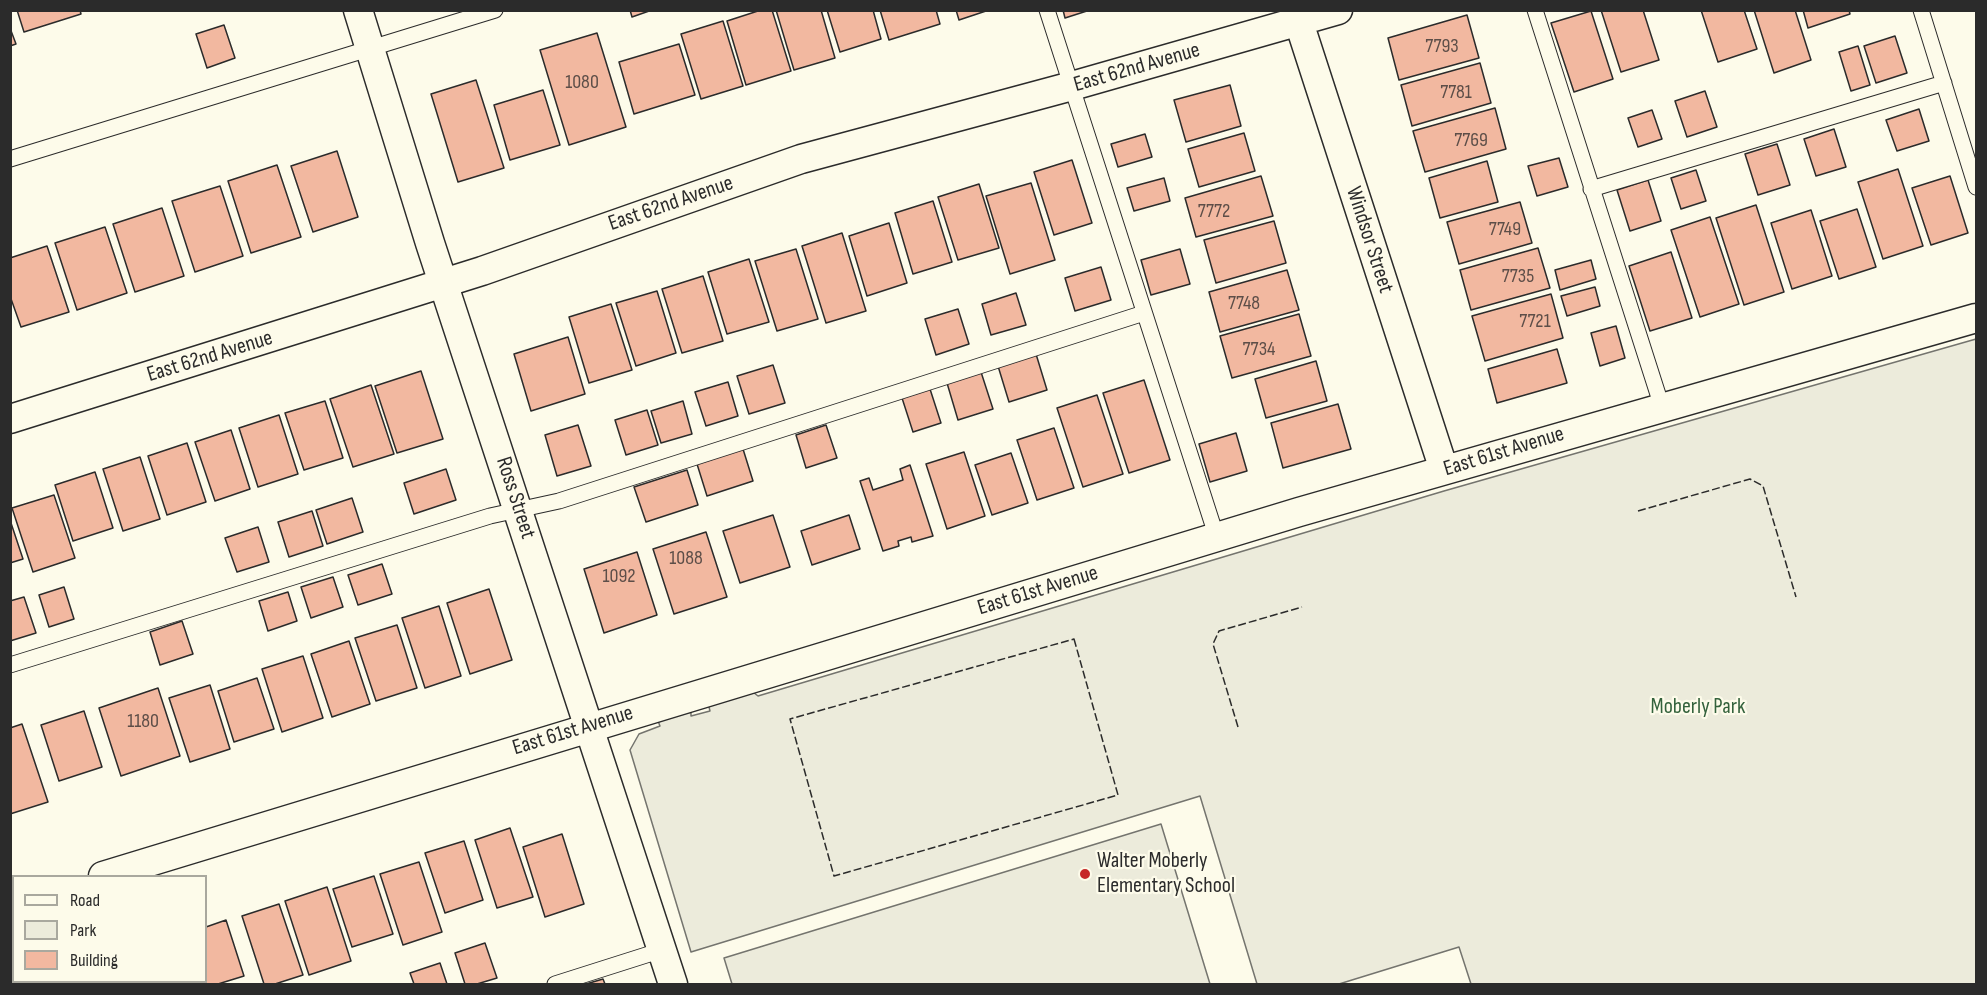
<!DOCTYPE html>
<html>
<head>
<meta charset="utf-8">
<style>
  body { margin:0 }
  #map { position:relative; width:1987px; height:995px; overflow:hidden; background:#fdfbea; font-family:"Sofia Sans Condensed",sans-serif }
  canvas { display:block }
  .frame { position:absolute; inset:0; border:12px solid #2b2b2b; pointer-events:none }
  .legend { position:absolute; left:12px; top:875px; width:195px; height:108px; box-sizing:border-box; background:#fdfbea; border:2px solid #a9a89e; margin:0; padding:8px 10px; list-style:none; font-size:18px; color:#2b2b2b }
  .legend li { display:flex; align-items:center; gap:12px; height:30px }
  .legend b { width:30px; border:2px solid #a9a89e }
</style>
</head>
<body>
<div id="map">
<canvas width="1987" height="995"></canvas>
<div class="frame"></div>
<ul class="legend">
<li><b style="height:8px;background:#fdfbea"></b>Road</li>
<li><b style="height:16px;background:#ecebdb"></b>Park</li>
<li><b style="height:16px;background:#f2b8a0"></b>Building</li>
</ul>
</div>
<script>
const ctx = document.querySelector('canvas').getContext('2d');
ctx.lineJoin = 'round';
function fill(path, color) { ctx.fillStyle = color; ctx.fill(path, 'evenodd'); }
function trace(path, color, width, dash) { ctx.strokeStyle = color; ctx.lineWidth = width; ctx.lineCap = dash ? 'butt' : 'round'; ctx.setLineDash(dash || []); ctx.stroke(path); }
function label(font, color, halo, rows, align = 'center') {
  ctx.font = font + ' "Sofia Sans Condensed",sans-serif'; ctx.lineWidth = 4.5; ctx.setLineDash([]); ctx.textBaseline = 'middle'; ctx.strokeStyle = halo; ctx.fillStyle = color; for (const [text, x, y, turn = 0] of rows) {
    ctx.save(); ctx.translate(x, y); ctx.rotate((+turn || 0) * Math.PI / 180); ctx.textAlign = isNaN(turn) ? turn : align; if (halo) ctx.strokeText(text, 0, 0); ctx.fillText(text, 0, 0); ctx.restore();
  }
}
const green = new Path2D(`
  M 1976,339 L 1976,984 L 1471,984 L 1459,947 L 1339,984 L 1257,984 L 1200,796 L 691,952 L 630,750 L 639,734 L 660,726 L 658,721 L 680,708 L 691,713 L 691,716 L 710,711 L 709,707 L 713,697 L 749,689 L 758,696 L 1444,491 Z
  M 1161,824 L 1210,984 L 732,984 L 724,958 Z`);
fill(green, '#ecebdb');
trace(green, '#74746e', 1.5);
const building = new Path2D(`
  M 17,10 L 80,10 L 81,14 L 24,32 Z
  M 630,10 L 652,10 L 632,17 Z
  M 761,10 L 772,10 L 791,71 L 746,85 L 727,21 Z
  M 776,10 L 821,10 L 835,58 L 794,70 Z
  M 827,10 L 873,10 L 881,39 L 840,52 Z
  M 880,10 L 936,10 L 940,24 L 889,40 Z
  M 956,10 L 989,10 L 959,20 Z
  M 1063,10 L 1090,10 L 1065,18 Z
  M 1601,10 L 1643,10 L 1659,60 L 1621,72 Z
  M 1701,10 L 1744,10 L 1757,49 L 1718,62 Z
  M 1754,10 L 1795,10 L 1811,60 L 1774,73 Z
  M 1803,10 L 1849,10 L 1850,14 L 1808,28 Z
  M 1591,11 L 1613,79 L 1574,92 L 1551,23 Z
  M 1467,15 L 1479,58 L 1399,80 L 1388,38 Z
  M 723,21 L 743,86 L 701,99 L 681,34 Z
  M 224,25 L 235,58 L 207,68 L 196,34 Z
  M 10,28 L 16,44 L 10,46 Z
  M 597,33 L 626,127 L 569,145 L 540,50 Z
  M 1895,36 L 1907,73 L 1876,83 L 1864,46 Z
  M 679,44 L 695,95 L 634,114 L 619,62 Z
  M 1858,46 L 1870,85 L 1851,91 L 1839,52 Z
  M 1480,63 L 1491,103 L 1412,126 L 1401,85 Z
  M 476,80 L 504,168 L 458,182 L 431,94 Z
  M 1230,85 L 1241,126 L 1186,142 L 1174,100 Z
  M 543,90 L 560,145 L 510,160 L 494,105 Z
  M 1705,91 L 1717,127 L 1687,137 L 1675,101 Z
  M 1495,108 L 1506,149 L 1425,172 L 1413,131 Z
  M 1919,109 L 1929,141 L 1897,151 L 1886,120 Z
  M 1652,110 L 1662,139 L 1638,147 L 1628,118 Z
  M 1834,129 L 1846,167 L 1816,176 L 1804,139 Z
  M 1244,133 L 1255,171 L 1199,187 L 1188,149 Z
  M 1145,134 L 1152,157 L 1118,167 L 1111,144 Z
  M 1777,144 L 1790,185 L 1758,195 L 1745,154 Z
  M 337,151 L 358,217 L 313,232 L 291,166 Z
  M 1559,158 L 1568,187 L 1537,196 L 1528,166 Z
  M 1072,160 L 1092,223 L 1054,235 L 1034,172 Z
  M 1487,161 L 1498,202 L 1440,218 L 1429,178 Z
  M 277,165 L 301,237 L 251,253 L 228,181 Z
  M 1898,169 L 1923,246 L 1883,259 L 1858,182 Z
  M 1696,170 L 1706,201 L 1681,209 L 1671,178 Z
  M 1261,176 L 1273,216 L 1196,237 L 1185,198 Z
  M 1950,176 L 1968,233 L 1931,245 L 1912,188 Z
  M 1164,178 L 1170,201 L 1134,211 L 1127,188 Z
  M 1648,180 L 1661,221 L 1630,231 L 1617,190 Z
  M 1031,183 L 1055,260 L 1010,274 L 986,196 Z
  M 979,184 L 999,248 L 958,260 L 938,197 Z
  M 220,186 L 243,256 L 195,272 L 172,201 Z
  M 933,201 L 952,262 L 913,274 L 895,213 Z
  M 1520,202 L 1532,243 L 1459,264 L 1447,222 Z
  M 1756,205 L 1784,292 L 1744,305 L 1716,218 Z
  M 162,208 L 184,276 L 135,292 L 113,224 Z
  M 1857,209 L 1876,267 L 1839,279 L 1820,221 Z
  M 1811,210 L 1832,276 L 1792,289 L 1771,223 Z
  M 1710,217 L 1739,304 L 1700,317 L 1671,230 Z
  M 1274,221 L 1286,263 L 1216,283 L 1204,240 Z
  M 889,223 L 907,283 L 867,296 L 849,236 Z
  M 105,227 L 127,293 L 77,310 L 55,243 Z
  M 842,233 L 866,311 L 826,323 L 802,246 Z
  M 47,246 L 69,312 L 21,327 L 10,296 L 10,258 Z
  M 1538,248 L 1550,288 L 1471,310 L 1460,270 Z
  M 796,249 L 818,319 L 777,331 L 755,261 Z
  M 1180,249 L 1190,284 L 1151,295 L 1141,260 Z
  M 1671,252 L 1692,318 L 1650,331 L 1629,266 Z
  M 749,259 L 769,322 L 727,334 L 708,272 Z
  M 1591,260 L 1596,279 L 1560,290 L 1555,270 Z
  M 1101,267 L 1111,300 L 1075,311 L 1065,278 Z
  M 1287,270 L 1299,310 L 1220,332 L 1209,292 Z
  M 703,276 L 723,341 L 682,353 L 662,289 Z
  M 1595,287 L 1600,306 L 1567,316 L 1561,296 Z
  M 657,291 L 676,353 L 636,366 L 616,303 Z
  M 1016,293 L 1026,325 L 991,335 L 982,304 Z
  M 1551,294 L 1563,338 L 1485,361 L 1472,316 Z
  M 611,304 L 632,370 L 589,383 L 569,317 Z
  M 958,309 L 969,344 L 936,355 L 925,319 Z
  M 1299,314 L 1311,356 L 1232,378 L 1220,336 Z
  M 1616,326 L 1625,358 L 1600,366 L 1591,333 Z
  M 568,337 L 585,394 L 531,411 L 514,354 Z
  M 1557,349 L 1567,383 L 1497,403 L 1488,369 Z
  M 1036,354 L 1047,390 L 1009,402 L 998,366 Z
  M 1316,361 L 1327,401 L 1266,418 L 1255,379 Z
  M 773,365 L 785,403 L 749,414 L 737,376 Z
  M 421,371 L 443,439 L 397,453 L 375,386 Z
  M 981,372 L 993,409 L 958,420 L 947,383 Z
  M 1144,380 L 1170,460 L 1129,473 L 1103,393 Z
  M 728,382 L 738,416 L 706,426 L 695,392 Z
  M 371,385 L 394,454 L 353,467 L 330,399 Z
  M 930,389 L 941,423 L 913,432 L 902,398 Z
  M 1097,395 L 1123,474 L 1083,487 L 1057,408 Z
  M 325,401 L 343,458 L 304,470 L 285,413 Z
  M 683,401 L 692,434 L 661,443 L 651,411 Z
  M 1338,404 L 1351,449 L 1283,468 L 1271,423 Z
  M 647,410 L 658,445 L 626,455 L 615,420 Z
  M 279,415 L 298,474 L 258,487 L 239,428 Z
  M 578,425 L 591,466 L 557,476 L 545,435 Z
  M 826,425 L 837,458 L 806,468 L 796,435 Z
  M 1054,428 L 1074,488 L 1037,500 L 1017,440 Z
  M 231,430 L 250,489 L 215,501 L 195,442 Z
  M 1236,433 L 1247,471 L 1210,482 L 1199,444 Z
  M 187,443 L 206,502 L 167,515 L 148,456 Z
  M 743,449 L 753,481 L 707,496 L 697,464 Z
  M 964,452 L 985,516 L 947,529 L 926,464 Z
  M 1011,453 L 1028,503 L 992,515 L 975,465 Z
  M 140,457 L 160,519 L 123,531 L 103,469 Z
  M 910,465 L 933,536 L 912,542 L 911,537 L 898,541 L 899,546 L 883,551 L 860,481 L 869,478 L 873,490 L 903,480 L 900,469 Z
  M 446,469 L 456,500 L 414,514 L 404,483 Z
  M 687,470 L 698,505 L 646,522 L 634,487 Z
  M 95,472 L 113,528 L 73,541 L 55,485 Z
  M 54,495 L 75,558 L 33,572 L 12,508 Z
  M 352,498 L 363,532 L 327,544 L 316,510 Z
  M 312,511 L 323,546 L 289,557 L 278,522 Z
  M 773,515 L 790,567 L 740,583 L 723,531 Z
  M 849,515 L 860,549 L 812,565 L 801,531 Z
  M 10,520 L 23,559 L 10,563 Z
  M 258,527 L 269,562 L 237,572 L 225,538 Z
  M 706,532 L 727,597 L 674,614 L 653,549 Z
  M 637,552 L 657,615 L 604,633 L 584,569 Z
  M 382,564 L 392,594 L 358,605 L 348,575 Z
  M 333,577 L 343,607 L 311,618 L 301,587 Z
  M 64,587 L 74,619 L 49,627 L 39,595 Z
  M 489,589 L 512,660 L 470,674 L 447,603 Z
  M 288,592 L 297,621 L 268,631 L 259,601 Z
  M 24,597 L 36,633 L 10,641 L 10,601 Z
  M 439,606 L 461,676 L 425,688 L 402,618 Z
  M 182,621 L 193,654 L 160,665 L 150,632 Z
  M 397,625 L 417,688 L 376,701 L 355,638 Z
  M 349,641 L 370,704 L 332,717 L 311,654 Z
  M 303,656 L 323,718 L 282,732 L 262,669 Z
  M 257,678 L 274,729 L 234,742 L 218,691 Z
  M 210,685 L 230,749 L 190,762 L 169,698 Z
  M 158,688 L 180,756 L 121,776 L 99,708 Z
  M 84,711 L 102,767 L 59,781 L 41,725 Z
  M 22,724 L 48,802 L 10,814 L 10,728 Z
  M 510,828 L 533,897 L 497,908 L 475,840 Z
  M 562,834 L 584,904 L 545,917 L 523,847 Z
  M 464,841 L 483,900 L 445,913 L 425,853 Z
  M 419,862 L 442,932 L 403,945 L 380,874 Z
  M 374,876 L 393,934 L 352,947 L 333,889 Z
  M 327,887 L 351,961 L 309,975 L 285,901 Z
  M 279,904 L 303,975 L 275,984 L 264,984 L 242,916 Z
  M 226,920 L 244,976 L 218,984 L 192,984 L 191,982 L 206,982 L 206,927 Z
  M 485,943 L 497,978 L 477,984 L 465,984 L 455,953 Z
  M 440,963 L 447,984 L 414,984 L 410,973 Z
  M 603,979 L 605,984 L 586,984 Z
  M 58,982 L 95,982 L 96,984 L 59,984 Z
  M 109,982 L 173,982 L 174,984 L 110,984 Z`);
fill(building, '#f2b8a0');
trace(building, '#2b2b2b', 1.5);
const lane = new Path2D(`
  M 1047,10 L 1217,538
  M 1535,10 L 1662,407
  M 1921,10 L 1976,187
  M 10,159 L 495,10
  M 1591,189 L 1944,83
  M 10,665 L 490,516 L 559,501 L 1144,313
  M 555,984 L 662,950`);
const street = new Path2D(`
  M 358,10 L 430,243 L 673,984
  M 1295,10 L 1444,470
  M 10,419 L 482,271 L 801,159 L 1072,86 L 1338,10
  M 103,876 L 1299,512 L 1976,318
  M 10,905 L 14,904`);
trace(lane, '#2b2b2b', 17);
trace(street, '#2b2b2b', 31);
trace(lane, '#fdfbea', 15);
trace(street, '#fdfbea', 28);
trace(new Path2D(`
  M 1638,511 L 1750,479 L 1763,486 L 1796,597
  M 1074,639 L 1118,795 L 834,876 L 790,719 Z
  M 1238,727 L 1213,644 L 1219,631 L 1302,607`), '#2b2b2b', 1.5, [8, 3]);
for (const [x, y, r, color] of [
  [1085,874,6,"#c62828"]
]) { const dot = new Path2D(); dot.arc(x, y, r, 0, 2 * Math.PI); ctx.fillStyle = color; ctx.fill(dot); trace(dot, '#fdfbea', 2); }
label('20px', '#5d4e48', null, [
  ["7793",1442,47],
  ["1080",582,83],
  ["7781",1456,93],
  ["7769",1471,141],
  ["7772",1214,212],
  ["7749",1505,230],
  ["7735",1518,277],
  ["7748",1244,304],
  ["7721",1535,322],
  ["7734",1259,350],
  ["1088",686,559],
  ["1092",619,577],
  ["1180",143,722]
]);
label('22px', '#2b2b2b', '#fdfbea', [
  ["East 62nd Avenue",1137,68,-16],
  ["East 62nd Avenue",671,204,-19],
  ["Windsor Street",1369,240,72],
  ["East 62nd Avenue",210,357,-17],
  ["East 61st Avenue",1504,452,-17],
  ["Ross Street",515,498,72],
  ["East 61st Avenue",1038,591,-17],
  ["East 61st Avenue",573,731,-17]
]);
label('22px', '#34623c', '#fdfbea', [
  ["Moberly Park",1698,707]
]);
label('22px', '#2b2b2b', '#fdfbea', [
  ["Walter Moberly",1097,861],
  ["Elementary School",1097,886]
], 'left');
</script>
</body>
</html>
